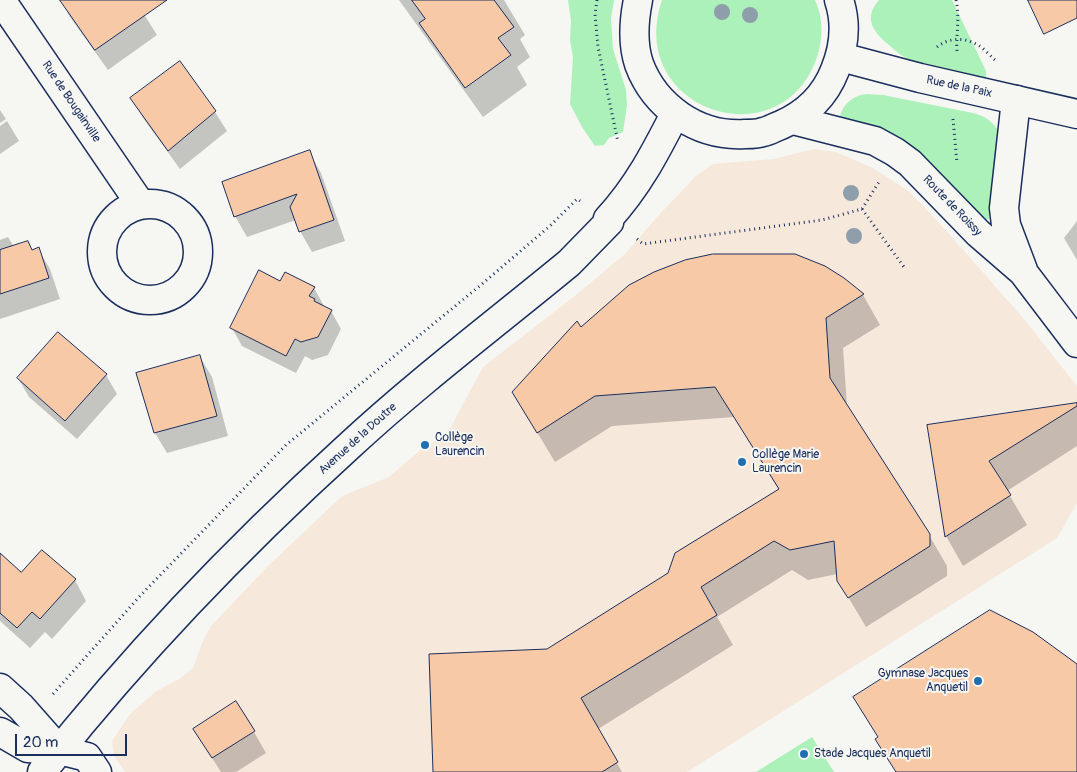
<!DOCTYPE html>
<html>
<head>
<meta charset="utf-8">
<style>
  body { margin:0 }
  #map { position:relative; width:1077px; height:772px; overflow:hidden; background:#f6f6f2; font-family:Pangolin,sans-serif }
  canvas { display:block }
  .scale { position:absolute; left:15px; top:734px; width:112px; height:22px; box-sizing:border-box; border:2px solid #1b2f5e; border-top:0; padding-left:6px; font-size:15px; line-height:18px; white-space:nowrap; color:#1b2f5e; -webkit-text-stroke:4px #f6f6f2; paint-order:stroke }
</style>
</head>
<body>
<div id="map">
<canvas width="1077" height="772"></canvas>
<div class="scale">20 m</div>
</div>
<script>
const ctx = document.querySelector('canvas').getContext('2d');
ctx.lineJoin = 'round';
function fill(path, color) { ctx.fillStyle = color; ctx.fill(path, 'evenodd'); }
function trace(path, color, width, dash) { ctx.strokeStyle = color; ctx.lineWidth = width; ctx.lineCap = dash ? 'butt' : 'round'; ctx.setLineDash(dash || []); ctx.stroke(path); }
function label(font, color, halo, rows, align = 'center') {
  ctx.font = font + ' Pangolin,sans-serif'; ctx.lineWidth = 4; ctx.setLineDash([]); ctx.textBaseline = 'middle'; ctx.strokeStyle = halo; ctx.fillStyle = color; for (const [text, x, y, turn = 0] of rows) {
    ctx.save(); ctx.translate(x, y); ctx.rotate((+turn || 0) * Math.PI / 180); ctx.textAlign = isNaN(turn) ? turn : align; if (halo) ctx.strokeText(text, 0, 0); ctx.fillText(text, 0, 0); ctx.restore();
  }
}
fill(new Path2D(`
  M 814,149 L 836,152 L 873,168 L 910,192 L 951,236 L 1023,318 L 1077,386 L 1077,503 L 1057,538 L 687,772 L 125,772 L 114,756 L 112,741 L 130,714 L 155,692 L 179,679 L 193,668 L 202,643 L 211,626 L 268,566 L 342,496 L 389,477 L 424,447 L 446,436 L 483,367 L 576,295 L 626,253 L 657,217 L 696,176 L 713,164 L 774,159 Z`), '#f7e8dc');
fill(new Path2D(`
  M 568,0 L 614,0 L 611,18 L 613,49 L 626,90 L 627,105 L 623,132 L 609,138 L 604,145 L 595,146 L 582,127 L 570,104 L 573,57 L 570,40 L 571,21 Z
  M 662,0 L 815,0 C 824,19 823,41 816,60 C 778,161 625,109 662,0 Z
  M 879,0 L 952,0 L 986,71 L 986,78 L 982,79 C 958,74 934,70 911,60 C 902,57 896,51 889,45 C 873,32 863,18 879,0 Z
  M 866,94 L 883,95 L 973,113 C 987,117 990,120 999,131 L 992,211 L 989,219 L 983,221 L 842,118 L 840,116 C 843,104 854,95 866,94 Z
  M 812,737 L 834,772 L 756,772 Z`), '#acf0ba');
fill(new Path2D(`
  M 61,0 L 135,0 L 157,35 L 108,70 L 70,17 Z
  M 399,0 L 504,0 L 525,35 L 520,39 L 530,57 L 517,67 L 527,85 L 483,117 Z
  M 180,63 L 215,112 L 227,131 L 180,169 L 143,118 L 132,99 Z
  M 0,110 L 6,119 L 0,123 Z
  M 7,121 L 19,141 L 0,154 L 0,126 Z
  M 309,152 L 321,173 L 345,241 L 312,252 L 300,231 L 296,220 L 247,237 L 235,216 Z
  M 1077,221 L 1077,260 L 1064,238 Z
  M 8,237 L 14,247 L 32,251 L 38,249 L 50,269 L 60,299 L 0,319 L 0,240 Z
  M 844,279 L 863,295 L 880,325 L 843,348 L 847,406 L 929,535 L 947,566 L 947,576 L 866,627 L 838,580 L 837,574 L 808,580 L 792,570 L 717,617 L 733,645 L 598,729 L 622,772 L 434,772 L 547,650 L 669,573 L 779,490 L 734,417 L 612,426 L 555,462 L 513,392 L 581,329 Z
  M 280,283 L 314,288 L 324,306 L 323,307 L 331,311 L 341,329 L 328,355 L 312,360 L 305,356 L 296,373 L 242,346 L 232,328 Z
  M 200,357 L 212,377 L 228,436 L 167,453 L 155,433 L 138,374 Z
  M 106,375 L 117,394 L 77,439 L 29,397 L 18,378 Z
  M 1077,404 L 1077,446 L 1007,491 L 1027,525 L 963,566 L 946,536 L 929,426 Z
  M 21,574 L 75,580 L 86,601 L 52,639 L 45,632 L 30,648 L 0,621 L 0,575 Z
  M 254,732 L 266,753 L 236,772 L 221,772 L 207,750 Z`), '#0003');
const building = new Path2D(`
  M 60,0 L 167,0 L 95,50 Z
  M 412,0 L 494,0 L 514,27 L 498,38 L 511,55 L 465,88 L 419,23 L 425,19 Z
  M 1028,0 L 1077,0 L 1077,18 L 1044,34 Z
  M 180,61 L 216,111 L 168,151 L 130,98 Z
  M 310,150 L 334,220 L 299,232 L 290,207 L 297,194 L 234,217 L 222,182 Z
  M 28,241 L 32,250 L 39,247 L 49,278 L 0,294 L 0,250 Z
  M 713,254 L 795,254 L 825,266 L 844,278 L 864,294 L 826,318 L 830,378 L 930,534 L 930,546 L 848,598 L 837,581 L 834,541 L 790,550 L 774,541 L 701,587 L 717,615 L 581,698 L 618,762 L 602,772 L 433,772 L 429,654 L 547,649 L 668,573 L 675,553 L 779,489 L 715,387 L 595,396 L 537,433 L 512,392 L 577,321 L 581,327 L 629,285 L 654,272 L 685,260 Z
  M 259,270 L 280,281 L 285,272 L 315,287 L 309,296 L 315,299 L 314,301 L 332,310 L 318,337 L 301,342 L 295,339 L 286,356 L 230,328 Z
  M 58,332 L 107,374 L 65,421 L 17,378 Z
  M 200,355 L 217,416 L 154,433 L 136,373 Z
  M 1077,403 L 1077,406 L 989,461 L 1011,495 L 945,537 L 927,425 Z
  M 42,550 L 76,579 L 40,619 L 32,612 L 17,628 L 0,613 L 0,553 L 21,572 Z
  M 990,610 L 1033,632 L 1077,664 L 1077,772 L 896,772 L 875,739 L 878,737 L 853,697 Z
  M 236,701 L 255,731 L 212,758 L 193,729 Z`);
fill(building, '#f8c9a7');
trace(building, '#1b2f5e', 1);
const street = new Path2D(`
  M 1,0 L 141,205
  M 1016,100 L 1004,208 L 1006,225 L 1023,270
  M 793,120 L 875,141 L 895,152 L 910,163 L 978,233 L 1023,272 L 1077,343
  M102 252a48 48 0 1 1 96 0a48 48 0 1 1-96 0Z
  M 0,688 L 21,707 L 59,750 L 28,748 L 0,732
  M 59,750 L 87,757 L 97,772`);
const secondary = new Path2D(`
  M 638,0 C 634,20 632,43 639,64 C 655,107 698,137 745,134 C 751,134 758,134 763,132 C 769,131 775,127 781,125 C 806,114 825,96 835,70 C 844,48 847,24 839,0
  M 841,57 L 920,78 L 1077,114
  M 42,772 C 134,655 238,547 348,447 C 418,382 495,324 569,263 L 609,222 L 608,219 C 638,186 655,153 675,114`);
trace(street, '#1b2f5e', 31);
trace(secondary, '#1b2f5e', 31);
trace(new Path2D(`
  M 597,0 L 595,14 L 598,47 L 618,142
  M 956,0 C 960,17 956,34 957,51
  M 937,47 C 948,38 963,37 976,44 C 983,47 989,55 995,60
  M 953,119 L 957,163
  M 862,209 L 904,267
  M 637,239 L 643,244 L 822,220 L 862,209 L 879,182
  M 53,694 L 139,597 L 286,445 L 482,284 L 550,226 L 577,199 L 580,201`), '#1b2f5e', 3, [1, 4]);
trace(street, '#f6f6f2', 28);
trace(secondary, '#f6f6f2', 28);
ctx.fillStyle = '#8e9eaa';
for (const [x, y] of [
  [722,12],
  [750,15],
  [851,193],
  [854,236]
]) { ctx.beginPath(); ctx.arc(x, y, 8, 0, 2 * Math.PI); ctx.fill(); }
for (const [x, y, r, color] of [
  [425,445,5,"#1f6fb2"],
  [742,462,5,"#1f6fb2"],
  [978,681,5,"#1f6fb2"],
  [804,754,5,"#1f6fb2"]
]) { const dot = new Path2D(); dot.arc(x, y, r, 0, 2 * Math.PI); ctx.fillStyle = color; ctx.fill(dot); trace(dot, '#f6f6f2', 2); }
label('12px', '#1b2f5e', '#f6f6f2', [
  ["Rue de la Paix",959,87,12],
  ["Rue de Bougainville",71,102,56],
  ["Route de Roissy",952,206,46],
  ["Avenue de la Doutre",358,439,-42]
]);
label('12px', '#1b2f5e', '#f6f6f2', [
  ["Collège",435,438],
  ["Laurencin",435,452],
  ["Collège Marie",752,455],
  ["Laurencin",752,469],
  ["Gymnase Jacques",968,674,"right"],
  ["Anquetil",968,688,"right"],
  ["Stade Jacques Anquetil",814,754]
], 'left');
</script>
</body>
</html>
